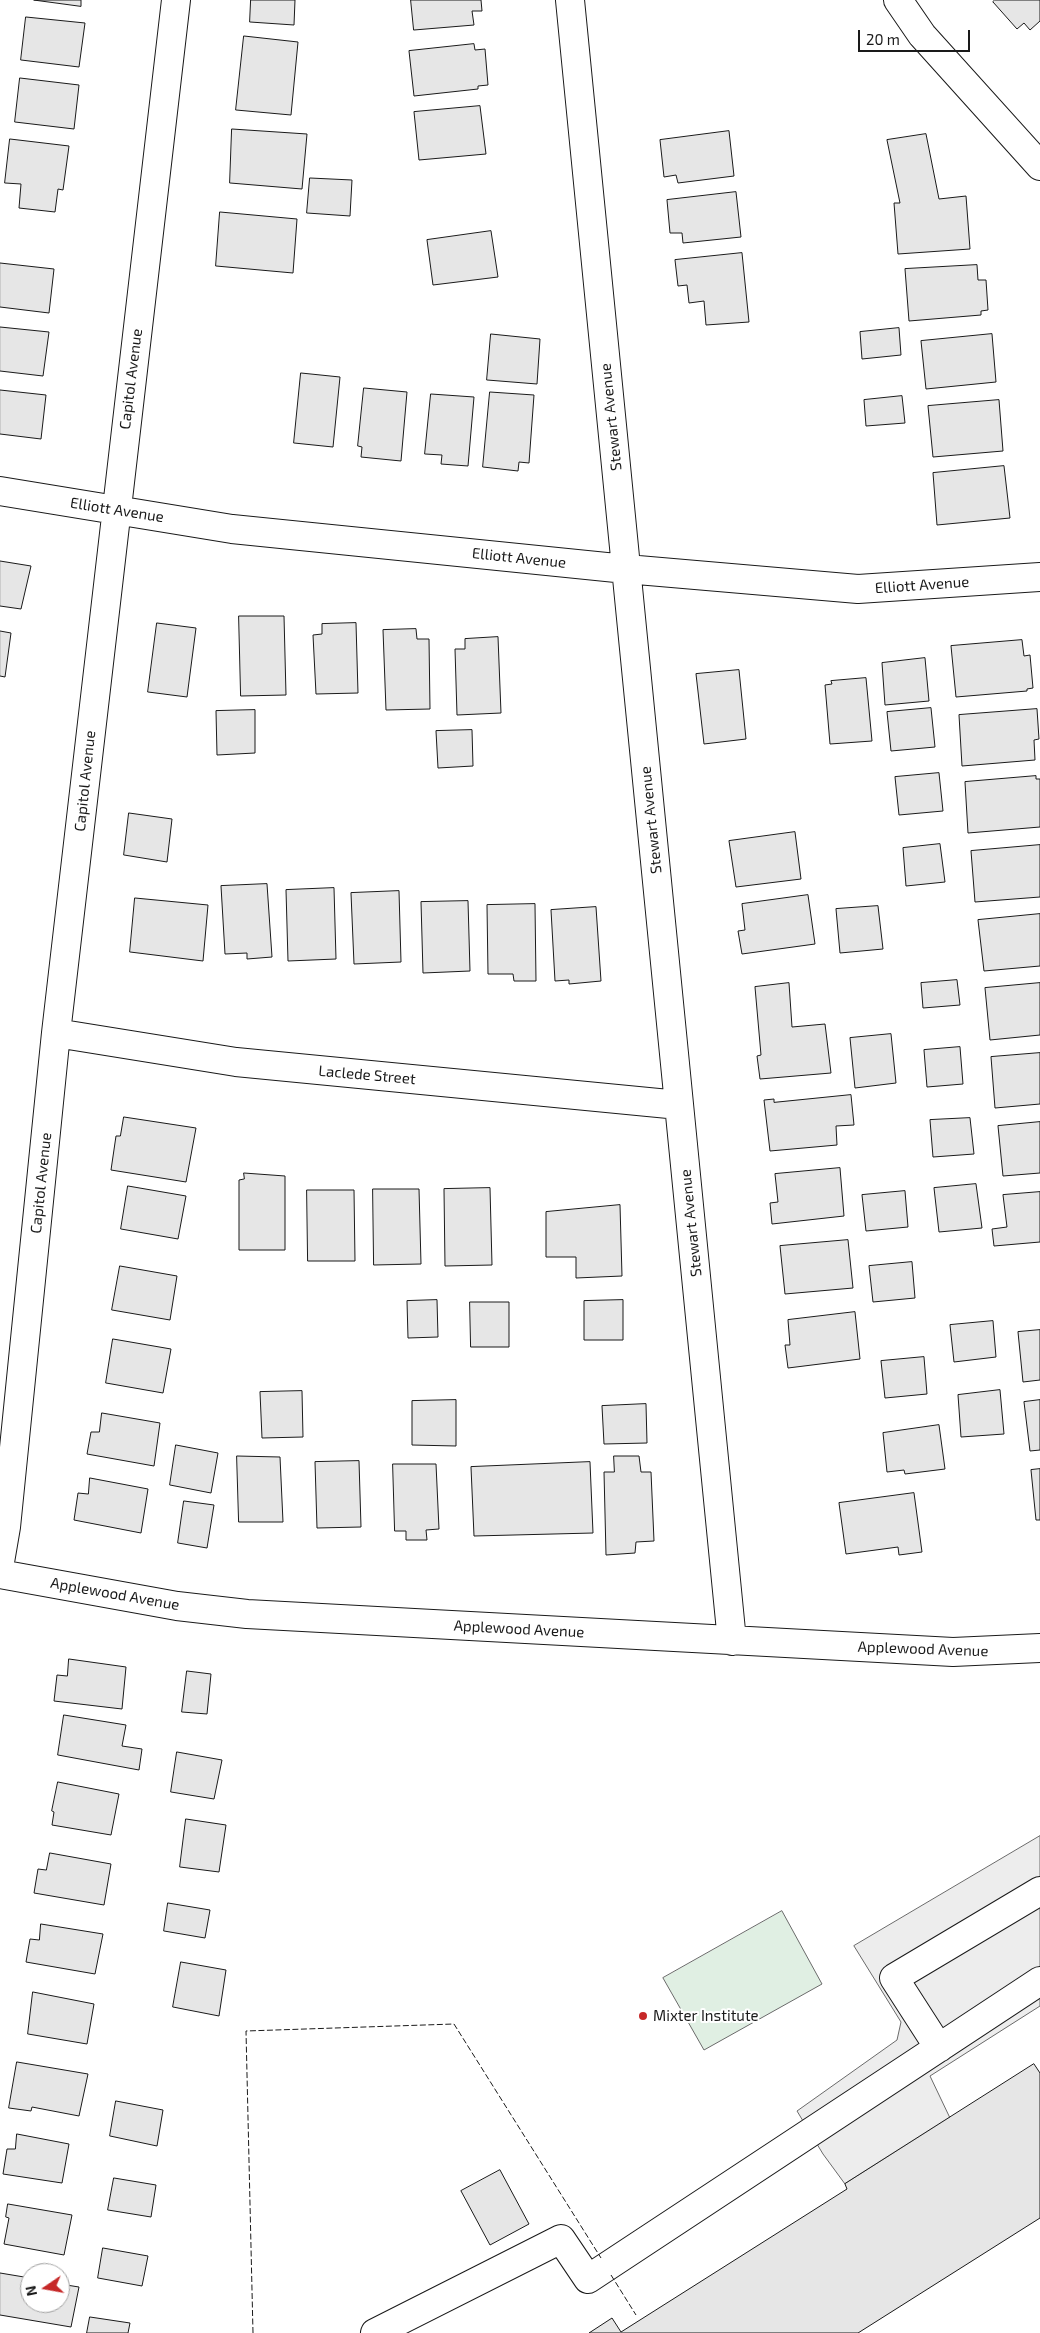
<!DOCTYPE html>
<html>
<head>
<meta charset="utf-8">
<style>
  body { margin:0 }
  #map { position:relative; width:1040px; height:2333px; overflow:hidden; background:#fff; font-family:"Exo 2",sans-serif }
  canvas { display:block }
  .north { position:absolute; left:20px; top:2263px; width:50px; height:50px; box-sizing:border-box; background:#fff; border:1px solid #a3a3a3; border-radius:50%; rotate:258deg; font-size:14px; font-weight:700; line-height:20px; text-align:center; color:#1a1a1a }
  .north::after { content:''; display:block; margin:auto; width:18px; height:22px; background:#c62828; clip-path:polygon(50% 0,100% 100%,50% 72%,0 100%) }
  .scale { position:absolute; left:858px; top:30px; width:112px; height:22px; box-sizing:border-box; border:2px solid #1a1a1a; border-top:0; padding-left:6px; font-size:15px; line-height:18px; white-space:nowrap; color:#1a1a1a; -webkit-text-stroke:4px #fff; paint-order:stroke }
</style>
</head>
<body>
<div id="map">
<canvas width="1040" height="2333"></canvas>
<div class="north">N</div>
<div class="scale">20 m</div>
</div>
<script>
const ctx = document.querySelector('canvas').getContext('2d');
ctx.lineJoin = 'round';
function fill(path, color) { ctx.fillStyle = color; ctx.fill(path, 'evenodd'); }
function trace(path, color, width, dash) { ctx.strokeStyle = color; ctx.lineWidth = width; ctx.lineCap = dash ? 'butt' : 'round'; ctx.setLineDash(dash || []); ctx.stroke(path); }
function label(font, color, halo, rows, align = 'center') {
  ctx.font = font + ' "Exo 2",sans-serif'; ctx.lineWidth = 4; ctx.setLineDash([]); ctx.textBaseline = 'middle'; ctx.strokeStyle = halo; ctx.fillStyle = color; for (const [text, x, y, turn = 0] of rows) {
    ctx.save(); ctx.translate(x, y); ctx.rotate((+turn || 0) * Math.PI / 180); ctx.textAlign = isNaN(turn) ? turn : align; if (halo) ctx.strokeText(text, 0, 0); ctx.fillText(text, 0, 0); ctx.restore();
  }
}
const green = new Path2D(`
  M 782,1911 L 822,1984 L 704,2050 L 663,1978 Z`);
fill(green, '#e0efe3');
trace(green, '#6a6a6a', 1);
const parking = new Path2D(`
  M 1040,1836 L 1040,2006 L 930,2076 L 950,2118 L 845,2184 L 823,2154 L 797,2111 L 897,2040 L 901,2022 L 854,1946 Z`);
fill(parking, '#ededed');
trace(parking, '#6a6a6a', 1);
const building = new Path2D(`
  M 34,0 L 81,0 L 81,6 Z
  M 251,0 L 295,0 L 294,25 L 250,22 Z
  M 411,0 L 481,0 L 482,11 L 472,11 L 474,25 L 414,30 Z
  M 995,0 L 1040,0 L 1040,21 L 1030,30 L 1024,23 L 1017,29 L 993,2 Z
  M 26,17 L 85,23 L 79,67 L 21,60 Z
  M 244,36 L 298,42 L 291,115 L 236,110 Z
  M 474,44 L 475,50 L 485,49 L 488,85 L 478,86 L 478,89 L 414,96 L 409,51 Z
  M 20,78 L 79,85 L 74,129 L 15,122 Z
  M 480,106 L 486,154 L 419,160 L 414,112 Z
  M 232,129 L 307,134 L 302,189 L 230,183 Z
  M 729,131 L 734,176 L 678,183 L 676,175 L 664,177 L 660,140 Z
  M 926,134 L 939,199 L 966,196 L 970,249 L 898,254 L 894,203 L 900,203 L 887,140 Z
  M 10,139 L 69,146 L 63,190 L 58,189 L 55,212 L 19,208 L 21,184 L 5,183 Z
  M 310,178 L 352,180 L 350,216 L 307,213 Z
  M 736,192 L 741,237 L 683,243 L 682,233 L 670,233 L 667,200 Z
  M 220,212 L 297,219 L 293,273 L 216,266 Z
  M 491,231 L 498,277 L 433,285 L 427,240 Z
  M 742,253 L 749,322 L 706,325 L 704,301 L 689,303 L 687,285 L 678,286 L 675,260 Z
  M 0,263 L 54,269 L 49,313 L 0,307 Z
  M 977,265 L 978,280 L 986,280 L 988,310 L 981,311 L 981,315 L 909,321 L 905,269 Z
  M 0,327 L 49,332 L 43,376 L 0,371 Z
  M 899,328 L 901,355 L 862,359 L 860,332 Z
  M 491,334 L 540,339 L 537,384 L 487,380 Z
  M 992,334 L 996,382 L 926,389 L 921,341 Z
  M 301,373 L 340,377 L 333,447 L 294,443 Z
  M 364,388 L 407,392 L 401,461 L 361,457 L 362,447 L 358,446 Z
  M 0,390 L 46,395 L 41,439 L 0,434 Z
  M 490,392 L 534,395 L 529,463 L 519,462 L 518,471 L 483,467 Z
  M 431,394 L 474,397 L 468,466 L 441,464 L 442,455 L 425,454 Z
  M 902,396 L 905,423 L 866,426 L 864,400 Z
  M 999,400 L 1003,451 L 933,457 L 928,406 Z
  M 1004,466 L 1010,518 L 937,525 L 933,473 Z
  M 0,561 L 31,566 L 21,609 L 0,606 Z
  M 239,616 L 284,616 L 286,695 L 241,696 Z
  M 157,623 L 196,628 L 187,697 L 148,692 Z
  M 356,623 L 358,693 L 316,694 L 313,635 L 322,634 L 322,624 Z
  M 416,629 L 417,639 L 429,639 L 430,709 L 386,710 L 383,630 Z
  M 0,631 L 11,633 L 5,677 L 0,676 Z
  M 498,637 L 501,713 L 457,715 L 455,649 L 465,649 L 465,639 Z
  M 1022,640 L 1024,656 L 1030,655 L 1033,688 L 1027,689 L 1027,691 L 956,697 L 951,646 Z
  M 925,658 L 929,701 L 885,705 L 882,663 Z
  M 739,670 L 746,739 L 704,744 L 696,674 Z
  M 866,678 L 872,741 L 830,744 L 825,685 L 832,684 L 831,681 Z
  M 931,708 L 935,747 L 891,751 L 887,712 Z
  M 1037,709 L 1039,739 L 1034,740 L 1035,760 L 962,766 L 959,715 Z
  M 255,710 L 255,753 L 217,755 L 216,711 Z
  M 472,730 L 473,766 L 438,768 L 436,731 Z
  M 939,773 L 943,811 L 899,815 L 895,777 Z
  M 1036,776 L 1036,779 L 1040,779 L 1040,827 L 968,833 L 965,782 Z
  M 129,813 L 172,819 L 167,862 L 124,855 Z
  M 795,832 L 801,879 L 736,887 L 729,841 Z
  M 940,844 L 945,882 L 906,886 L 903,848 Z
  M 1040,845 L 1040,897 L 975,902 L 971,851 Z
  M 267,884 L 272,957 L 247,959 L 247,953 L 225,954 L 221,886 Z
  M 334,888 L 336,959 L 288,961 L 286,890 Z
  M 399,891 L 401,962 L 354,964 L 351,893 Z
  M 808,895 L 815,944 L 742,954 L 738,931 L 745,930 L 742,904 Z
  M 135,898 L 208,905 L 203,961 L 130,952 Z
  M 468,901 L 470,971 L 423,973 L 421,902 Z
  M 535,904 L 536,981 L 514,981 L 513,974 L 488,974 L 487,905 Z
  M 878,906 L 883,949 L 840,953 L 836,909 Z
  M 596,907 L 601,981 L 569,984 L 569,980 L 555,981 L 551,910 Z
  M 1040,914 L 1040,966 L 984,971 L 978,920 Z
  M 957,980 L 960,1005 L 923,1008 L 921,983 Z
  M 789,983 L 792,1027 L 825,1024 L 831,1073 L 760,1079 L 757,1056 L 761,1055 L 755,987 Z
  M 1040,983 L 1040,1035 L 990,1040 L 985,988 Z
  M 891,1034 L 896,1083 L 855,1088 L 850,1038 Z
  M 960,1047 L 963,1084 L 927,1087 L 924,1050 Z
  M 1040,1053 L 1040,1104 L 995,1108 L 991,1057 Z
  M 851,1095 L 854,1125 L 836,1126 L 837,1145 L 770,1151 L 764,1100 L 774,1099 L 774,1102 Z
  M 124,1117 L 196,1128 L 186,1182 L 111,1170 L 116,1136 L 120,1136 Z
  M 970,1118 L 974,1154 L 933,1157 L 930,1120 Z
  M 1040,1122 L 1040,1173 L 1003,1176 L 998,1126 Z
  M 840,1168 L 844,1216 L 772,1224 L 770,1203 L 778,1202 L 775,1174 Z
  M 244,1173 L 285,1176 L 285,1250 L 239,1250 L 239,1180 L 244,1179 Z
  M 976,1184 L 982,1228 L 939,1232 L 934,1188 Z
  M 128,1186 L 186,1196 L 178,1239 L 121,1229 Z
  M 490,1188 L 492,1265 L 445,1266 L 444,1189 Z
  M 373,1189 L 419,1189 L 421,1264 L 374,1265 Z
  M 307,1190 L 354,1190 L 355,1261 L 308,1261 Z
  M 905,1191 L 908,1227 L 866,1231 L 862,1195 Z
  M 1040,1192 L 1040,1242 L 994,1246 L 992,1229 L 1007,1227 L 1003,1195 Z
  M 620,1205 L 622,1276 L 576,1278 L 576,1257 L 546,1257 L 546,1212 Z
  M 848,1240 L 853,1288 L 785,1294 L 780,1246 Z
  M 912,1262 L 915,1298 L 873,1302 L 869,1266 Z
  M 120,1266 L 177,1276 L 170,1320 L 112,1310 Z
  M 437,1300 L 438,1337 L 408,1338 L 407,1301 Z
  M 623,1300 L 623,1340 L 584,1340 L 584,1301 Z
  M 470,1302 L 509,1302 L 509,1347 L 471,1347 Z
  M 855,1312 L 860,1359 L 788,1368 L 785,1345 L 790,1345 L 788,1320 Z
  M 993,1321 L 996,1357 L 954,1362 L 950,1325 Z
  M 1040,1330 L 1040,1380 L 1023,1382 L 1018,1332 Z
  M 113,1339 L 171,1349 L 163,1393 L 106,1383 Z
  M 924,1357 L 927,1394 L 885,1398 L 881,1361 Z
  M 1000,1390 L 1004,1434 L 961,1437 L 958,1395 Z
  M 302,1391 L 303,1437 L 262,1438 L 260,1392 Z
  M 456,1400 L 456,1446 L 412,1445 L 412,1401 Z
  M 1040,1400 L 1040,1450 L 1030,1451 L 1024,1402 Z
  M 646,1404 L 647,1443 L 604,1444 L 602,1406 Z
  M 102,1413 L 160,1423 L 154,1466 L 87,1454 L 91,1432 L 99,1432 Z
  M 939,1425 L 945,1469 L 905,1474 L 904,1470 L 887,1472 L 883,1433 Z
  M 176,1445 L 218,1453 L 211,1493 L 170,1485 Z
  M 237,1456 L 280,1457 L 283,1522 L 239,1522 Z
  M 614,1456 L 639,1456 L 641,1472 L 651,1472 L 654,1541 L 636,1542 L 635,1553 L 606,1555 L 604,1472 L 614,1472 Z
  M 359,1461 L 361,1527 L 317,1528 L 315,1462 Z
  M 590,1462 L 593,1533 L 474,1536 L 471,1467 Z
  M 393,1464 L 436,1464 L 439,1529 L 426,1530 L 427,1540 L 406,1540 L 406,1531 L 395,1531 Z
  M 1040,1469 L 1040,1520 L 1036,1520 L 1031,1470 Z
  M 90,1478 L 148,1489 L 141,1533 L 74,1520 L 78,1493 L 88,1494 Z
  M 914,1493 L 922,1552 L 899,1555 L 898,1547 L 846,1554 L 839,1503 Z
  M 184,1501 L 214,1505 L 207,1548 L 178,1543 Z
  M 69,1659 L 126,1667 L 122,1709 L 54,1701 L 57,1675 L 67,1676 Z
  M 187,1671 L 211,1674 L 207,1714 L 182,1712 Z
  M 64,1715 L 126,1725 L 122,1746 L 142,1749 L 139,1770 L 58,1755 Z
  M 177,1752 L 222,1760 L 214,1799 L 171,1792 Z
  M 58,1782 L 119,1794 L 111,1835 L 52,1825 L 54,1812 L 52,1811 Z
  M 186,1819 L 226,1825 L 219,1872 L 180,1867 Z
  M 50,1853 L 111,1864 L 104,1905 L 34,1893 L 38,1869 L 46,1870 Z
  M 168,1903 L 210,1910 L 205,1938 L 164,1931 Z
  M 41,1924 L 103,1934 L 95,1974 L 26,1962 L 30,1939 L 39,1940 Z
  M 181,1962 L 226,1970 L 219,2016 L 173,2007 Z
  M 33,1992 L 94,2004 L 87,2044 L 28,2034 Z
  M 17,2062 L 88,2074 L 79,2116 L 32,2107 L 31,2111 L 9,2108 Z
  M 1034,2064 L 1040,2073 L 1040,2218 L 858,2333 L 589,2333 L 612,2318 L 621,2332 L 847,2189 L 845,2184 Z
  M 116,2101 L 163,2110 L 157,2146 L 110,2136 Z
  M 17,2134 L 69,2144 L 62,2183 L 3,2174 L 7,2149 L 15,2149 Z
  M 500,2170 L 529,2224 L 490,2245 L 461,2191 Z
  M 114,2178 L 156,2185 L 151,2217 L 108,2210 Z
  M 8,2204 L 72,2215 L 64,2255 L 4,2244 L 9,2218 L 6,2217 Z
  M 103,2248 L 148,2256 L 142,2286 L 98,2278 Z
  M 0,2273 L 30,2278 L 30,2303 L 60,2303 L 60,2284 L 79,2287 L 71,2327 L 0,2315 Z
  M 90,2317 L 130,2323 L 128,2333 L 87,2333 Z`);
fill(building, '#e6e6e6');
trace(building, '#1a1a1a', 1);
const minor = new Path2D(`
  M 570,0 L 732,1641
  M 898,0 L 922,35 L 1040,166
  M 0,491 L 232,529 L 626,569 L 858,589 L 1040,577
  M 56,1033 L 236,1062 L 679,1105
  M 0,1562 L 6,1527 L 56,1033 L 176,0
  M 0,1574 L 177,1606 L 247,1614 L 953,1652 L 1040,1648
  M 939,2048 L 894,1978 L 1040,1891
  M 375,2333 L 561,2239 L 588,2279 L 1040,1981`);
trace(minor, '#1a1a1a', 30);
trace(minor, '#fff', 28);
trace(new Path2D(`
  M 611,2275 L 636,2315
  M 253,2333 L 246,2031 L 454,2024 L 601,2258`), '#1a1a1a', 1, [6, 2.5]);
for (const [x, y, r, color] of [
  [643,2016,5,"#c62828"]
]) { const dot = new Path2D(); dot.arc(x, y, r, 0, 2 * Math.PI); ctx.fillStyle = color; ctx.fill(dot); trace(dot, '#fff', 2); }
label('15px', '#1a1a1a', '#fff', [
  ["Capitol Avenue",131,379,-83],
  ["Stewart Avenue",611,417,-96],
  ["Elliott Avenue",117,510,9],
  ["Elliott Avenue",519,558,6],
  ["Elliott Avenue",922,585,-4],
  ["Capitol Avenue",85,781,-84],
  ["Stewart Avenue",651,820,-96],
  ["Laclede Street",367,1075,5],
  ["Capitol Avenue",41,1183,-84],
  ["Stewart Avenue",691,1223,-96],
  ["Applewood Avenue",115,1594,10],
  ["Applewood Avenue",519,1629,3],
  ["Applewood Avenue",923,1649,2]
]);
label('15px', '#1a1a1a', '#fff', [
  ["Mixter Institute",653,2016]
], 'left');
</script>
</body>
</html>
